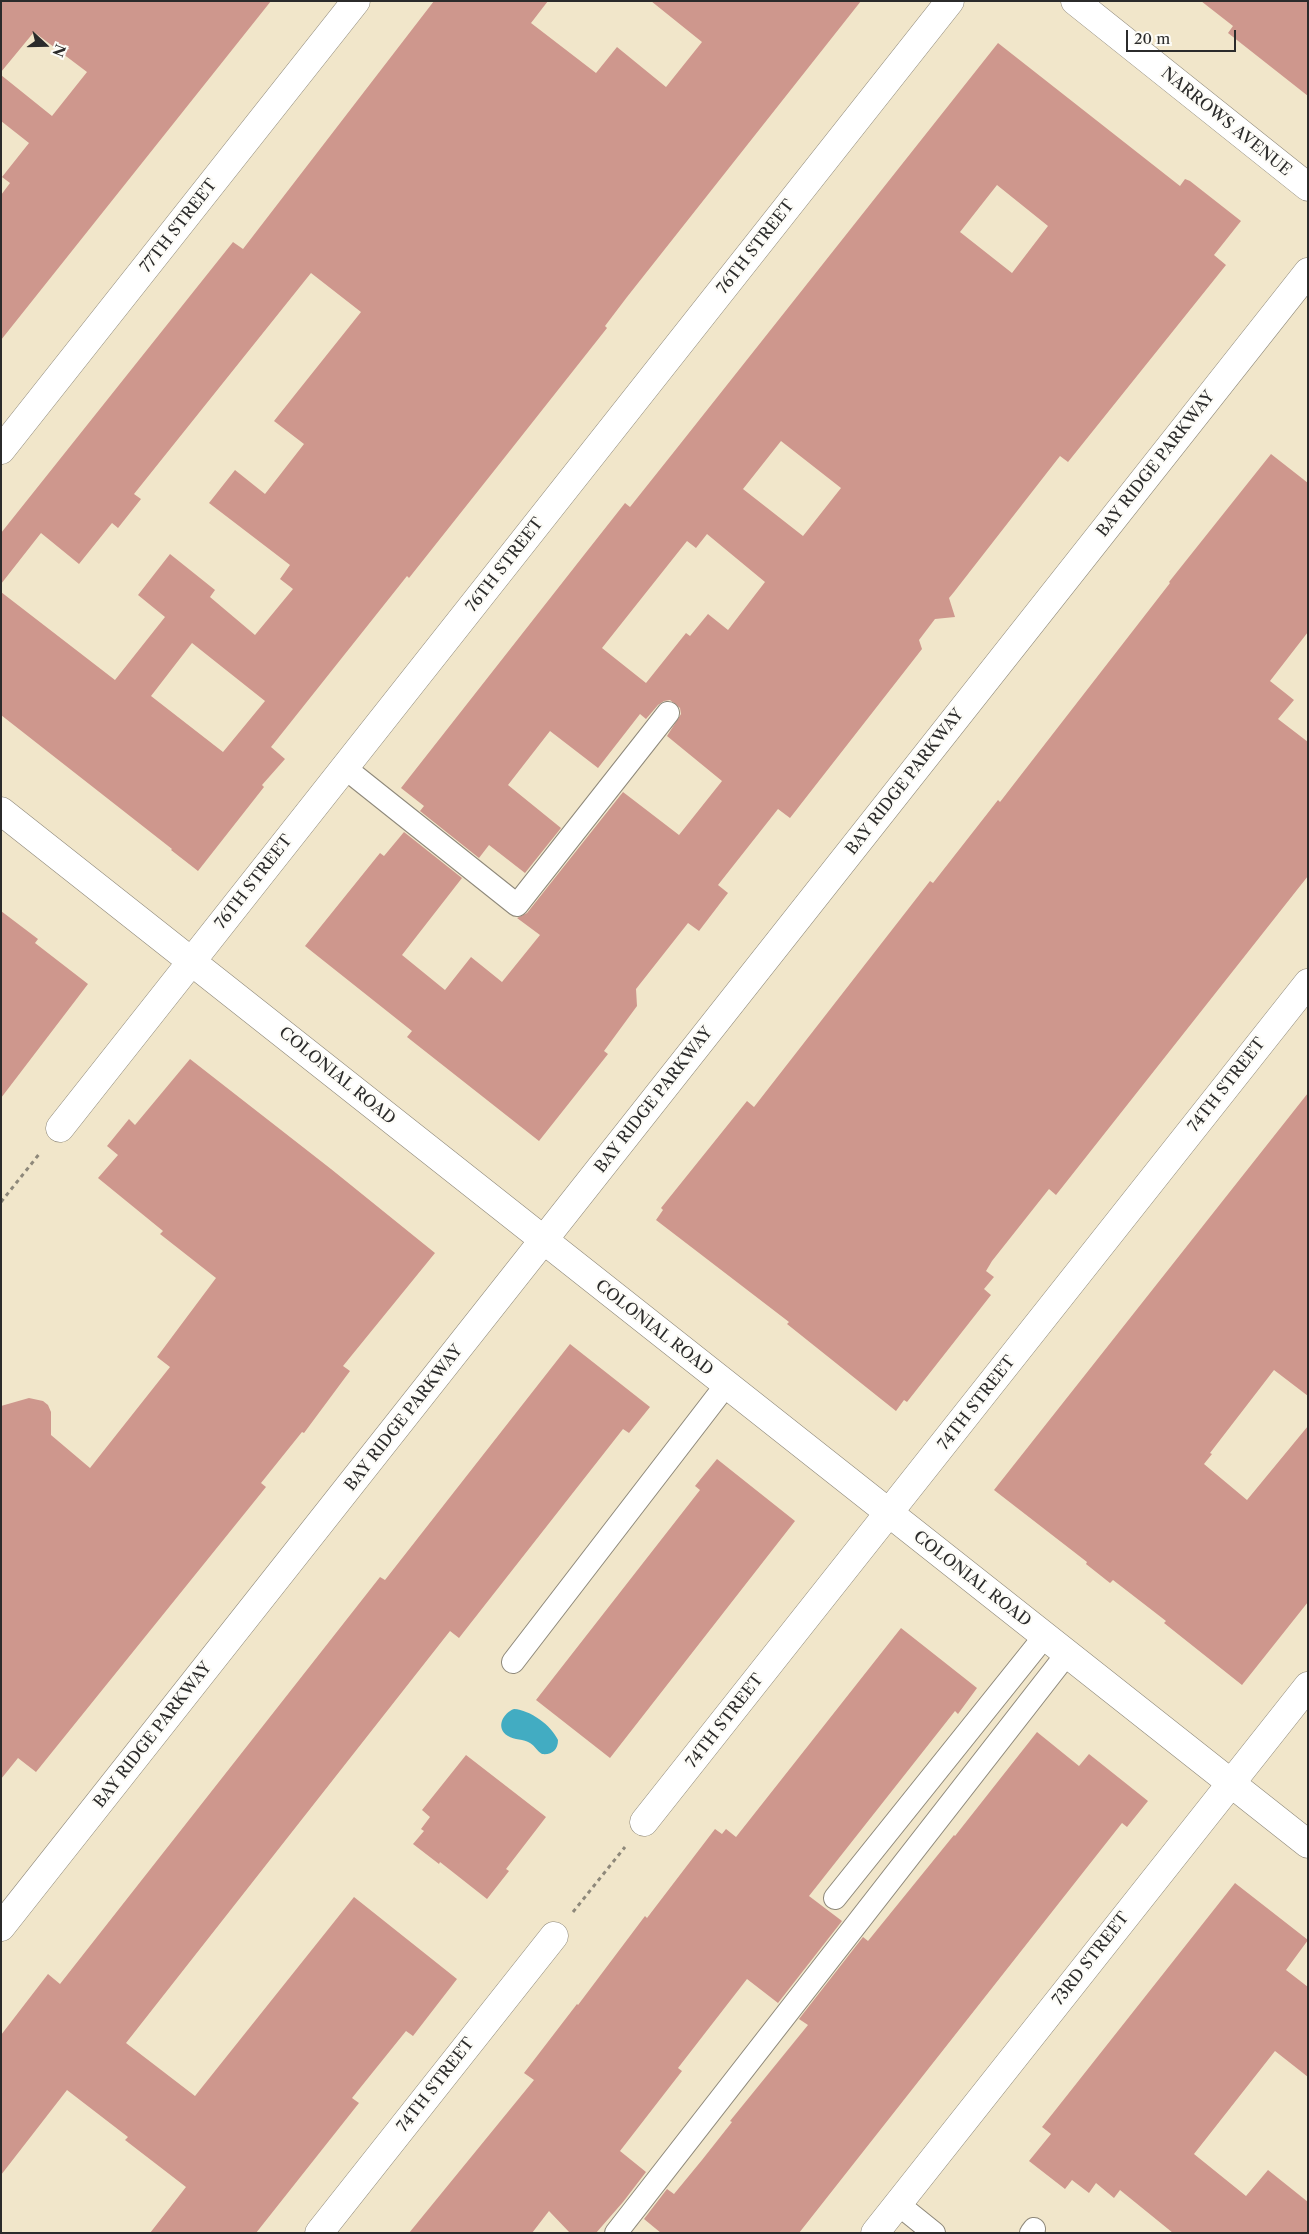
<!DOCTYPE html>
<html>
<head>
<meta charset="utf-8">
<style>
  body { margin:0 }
  #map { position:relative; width:1309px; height:2234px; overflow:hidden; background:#f1e6ca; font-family:"Libre Caslon Text",serif }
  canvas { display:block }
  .frame { position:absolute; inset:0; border:2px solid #2b2b2b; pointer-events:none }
  .north { position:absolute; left:20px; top:20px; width:50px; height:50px; -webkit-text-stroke:4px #fdfcf7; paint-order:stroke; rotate:111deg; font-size:14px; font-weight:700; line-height:20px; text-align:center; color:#2b2b2b }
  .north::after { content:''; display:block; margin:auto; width:18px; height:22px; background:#2b2b2b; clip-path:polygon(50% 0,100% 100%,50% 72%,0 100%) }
  .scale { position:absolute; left:1126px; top:30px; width:110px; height:22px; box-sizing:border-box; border:2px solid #2b2b2b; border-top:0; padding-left:6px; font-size:15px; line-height:18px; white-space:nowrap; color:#2b2b2b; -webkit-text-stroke:4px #fdfcf7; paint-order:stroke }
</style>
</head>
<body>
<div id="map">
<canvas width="1309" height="2234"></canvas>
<div class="frame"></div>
<div class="north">N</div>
<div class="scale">20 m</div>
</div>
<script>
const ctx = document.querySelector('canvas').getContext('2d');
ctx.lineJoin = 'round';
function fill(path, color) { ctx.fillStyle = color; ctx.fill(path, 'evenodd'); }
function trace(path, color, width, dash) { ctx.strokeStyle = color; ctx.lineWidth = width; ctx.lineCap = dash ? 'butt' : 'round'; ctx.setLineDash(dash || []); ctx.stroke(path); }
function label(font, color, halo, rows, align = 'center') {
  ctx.font = font + ' "Libre Caslon Text",serif'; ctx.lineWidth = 4.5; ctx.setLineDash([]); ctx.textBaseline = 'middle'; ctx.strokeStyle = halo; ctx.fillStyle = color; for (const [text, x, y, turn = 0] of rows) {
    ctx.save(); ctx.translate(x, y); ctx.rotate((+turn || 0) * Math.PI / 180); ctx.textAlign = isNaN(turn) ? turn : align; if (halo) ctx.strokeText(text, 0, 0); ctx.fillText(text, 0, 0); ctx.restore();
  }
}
fill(new Path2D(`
  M 514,1709 C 530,1710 551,1725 558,1740 C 558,1750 552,1755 542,1754 C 537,1751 535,1746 530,1743 C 524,1739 514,1740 508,1736 C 495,1728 503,1713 514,1709 Z`), '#42acc2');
fill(new Path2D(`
  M 1,1 L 271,1 L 1,340 L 1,195 L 10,183 L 2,177 L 29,143 L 1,121 L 1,75 L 52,116 L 87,72 L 34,32 L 1,72 Z
  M 434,1 L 548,1 L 531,23 L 596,73 L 617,47 L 666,87 L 702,42 L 651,1 L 861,1 L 627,297 L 605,326 L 607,328 L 505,457 L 409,578 L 407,576 L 271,747 L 285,759 L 262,785 L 264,787 L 198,871 L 171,850 L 172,849 L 1,715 L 1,592 L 115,680 L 165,617 L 138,595 L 170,554 L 215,590 L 210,597 L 255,635 L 293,589 L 280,579 L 290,565 L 209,503 L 235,470 L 265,494 L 304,444 L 274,421 L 361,312 L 311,273 L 134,494 L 141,499 L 118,528 L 112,523 L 79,564 L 41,533 L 1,584 L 1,533 L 233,242 L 243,249 ZM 192,643 L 265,701 L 223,752 L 151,696 Z
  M 1201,1 L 1308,1 L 1308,96 L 1228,33 L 1233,26 Z
  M 998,43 L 1180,186 L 1185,179 L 1190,181 L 1241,221 L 1214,255 L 1226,265 L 1068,462 L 1060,456 L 954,592 L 949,598 L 955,617 L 935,619 L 919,640 L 922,649 L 790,818 L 778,809 L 718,885 L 728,893 L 699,931 L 688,923 L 636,989 L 637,1006 L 604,1051 L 608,1054 L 539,1141 L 407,1037 L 412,1031 L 305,946 L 380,853 L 384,856 L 404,832 L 462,878 L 402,955 L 445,990 L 471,957 L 502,982 L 540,935 L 517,918 L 527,913 L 623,792 L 679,835 L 722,781 L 667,736 L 681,714 L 680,708 L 670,700 L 664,701 L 658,705 L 646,719 L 640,714 L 598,768 L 550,731 L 508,785 L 561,828 L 525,873 L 489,845 L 479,858 L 420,811 L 424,806 L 401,788 L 584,555 L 625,503 L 630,507 L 677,448 ZM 997,185 L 1048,226 L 1012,273 L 960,232 ZM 781,441 L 841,488 L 803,536 L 743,489 ZM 707,534 L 765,582 L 728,630 L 708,614 L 690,636 L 686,633 L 646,683 L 602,648 L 687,541 L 696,548 Z
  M 1271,454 L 1308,483 L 1308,632 L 1270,681 L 1294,700 L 1278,719 L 1308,742 L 1308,876 L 1056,1195 L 1049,1189 L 992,1261 L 986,1271 L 994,1277 L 984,1289 L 991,1295 L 907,1402 L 904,1400 L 896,1411 L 787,1324 L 789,1322 L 656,1220 L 663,1210 L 661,1208 L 747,1101 L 754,1107 L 930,881 L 933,883 L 998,800 L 1000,802 L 1024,771 L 1170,583 L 1169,582 Z
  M 1,911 L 38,939 L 35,943 L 88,984 L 1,1098 Z
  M 190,1059 L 331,1169 L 435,1253 L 343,1366 L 350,1371 L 304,1433 L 302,1432 L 261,1483 L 266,1487 L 36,1772 L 18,1758 L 1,1779 L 1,1406 L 29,1398 L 43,1401 L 48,1405 L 51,1412 L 51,1435 L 90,1468 L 170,1367 L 157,1357 L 216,1278 L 160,1234 L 163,1231 L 98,1178 L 118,1155 L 107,1146 L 129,1119 L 135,1125 Z
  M 1308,1093 L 1308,1396 L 1274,1370 L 1210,1453 L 1212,1454 L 1204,1464 L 1247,1500 L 1308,1426 L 1308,1602 L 1242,1685 L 1164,1623 L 1166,1621 L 1113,1580 L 1110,1583 L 1086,1564 L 1087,1562 L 994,1490 Z
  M 570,1344 L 650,1407 L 629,1433 L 623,1429 L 459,1638 L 450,1631 L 126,2043 L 195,2096 L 354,1897 L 457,1979 L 413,2036 L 406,2031 L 352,2098 L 359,2103 L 256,2233 L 150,2233 L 186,2187 L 125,2140 L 128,2137 L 67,2090 L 1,2175 L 1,2035 L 48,1974 L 60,1984 L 380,1577 L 385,1580 Z
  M 717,1459 L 795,1521 L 610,1758 L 536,1700 L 700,1490 L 695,1486 Z
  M 901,1628 L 977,1688 L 958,1714 L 955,1711 L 809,1896 L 842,1921 L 778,2003 L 747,1979 L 678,2068 L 682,2071 L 620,2151 L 646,2172 L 623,2202 L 596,2233 L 570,2233 L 549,2211 L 532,2233 L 409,2233 L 534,2080 L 524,2073 L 577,2004 L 578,2005 L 645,1916 L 647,1918 L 715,1829 L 722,1834 L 726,1829 L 736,1837 Z
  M 1037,1732 L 1079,1766 L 1089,1754 L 1148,1801 L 1127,1827 L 1122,1823 L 799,2233 L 661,2233 L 644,2219 L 667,2189 L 674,2194 L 702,2160 L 732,2122 L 730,2121 L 808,2025 L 799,2019 L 863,1937 L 868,1941 L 954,1835 L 955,1836 Z
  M 466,1755 L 546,1817 L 506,1869 L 509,1871 L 487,1899 L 440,1862 L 439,1864 L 413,1844 L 424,1831 L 421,1829 L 430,1817 L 422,1810 Z
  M 1235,1883 L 1308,1940 L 1286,1970 L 1308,1987 L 1308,2077 L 1275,2051 L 1194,2154 L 1246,2196 L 1268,2170 L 1308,2202 L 1308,2233 L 1173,2233 L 1120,2190 L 1114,2198 L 1096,2183 L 1089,2193 L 1072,2180 L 1065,2189 L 1029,2161 L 1051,2134 L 1042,2127 Z`), '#ce978d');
const service = new Path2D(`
  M 345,768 L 517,905 L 668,713
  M 513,1662 L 726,1385
  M 835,1898 L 1044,1637
  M 898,2204 L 934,2233
  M 616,2233 L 1066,1655
  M 1031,2233 L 1034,2229`);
const minor = new Path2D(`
  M 1075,1 L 1308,187
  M 1,450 L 356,1
  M 1,811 L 1308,1844
  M 60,1128 L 950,1
  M 644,1822 L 1308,983
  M 319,2233 L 554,1936
  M 875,2233 L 1308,1686`);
const tertiary = new Path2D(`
  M 1,1927 L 1308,272`);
trace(service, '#8e887a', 24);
trace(minor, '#8e887a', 29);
trace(tertiary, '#8e887a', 29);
trace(new Path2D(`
  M 1,1202 L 40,1153
  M 573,1912 L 625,1847`), '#8e887a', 3, [4, 4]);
trace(service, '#fff', 22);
trace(minor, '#fff', 28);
trace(tertiary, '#fff', 28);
label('16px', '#2b2b2b', '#fdfcf7', [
  ["NARROWS AVENUE",1226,122,39],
  ["77TH STREET",179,226,-52],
  ["76TH STREET",756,247,-52],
  ["BAY RIDGE PARKWAY",1156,464,-52],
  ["76TH STREET",505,565,-52],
  ["BAY RIDGE PARKWAY",905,782,-52],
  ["76TH STREET",254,882,-52],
  ["COLONIAL ROAD",337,1076,39],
  ["74TH STREET",1227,1085,-52],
  ["BAY RIDGE PARKWAY",654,1100,-52],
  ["COLONIAL ROAD",654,1328,38],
  ["74TH STREET",977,1403,-52],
  ["BAY RIDGE PARKWAY",404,1418,-52],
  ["COLONIAL ROAD",972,1579,38],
  ["74TH STREET",725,1721,-52],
  ["BAY RIDGE PARKWAY",153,1735,-52],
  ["73RD STREET",1091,1959,-52],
  ["74TH STREET",436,2085,-52]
]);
</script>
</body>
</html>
